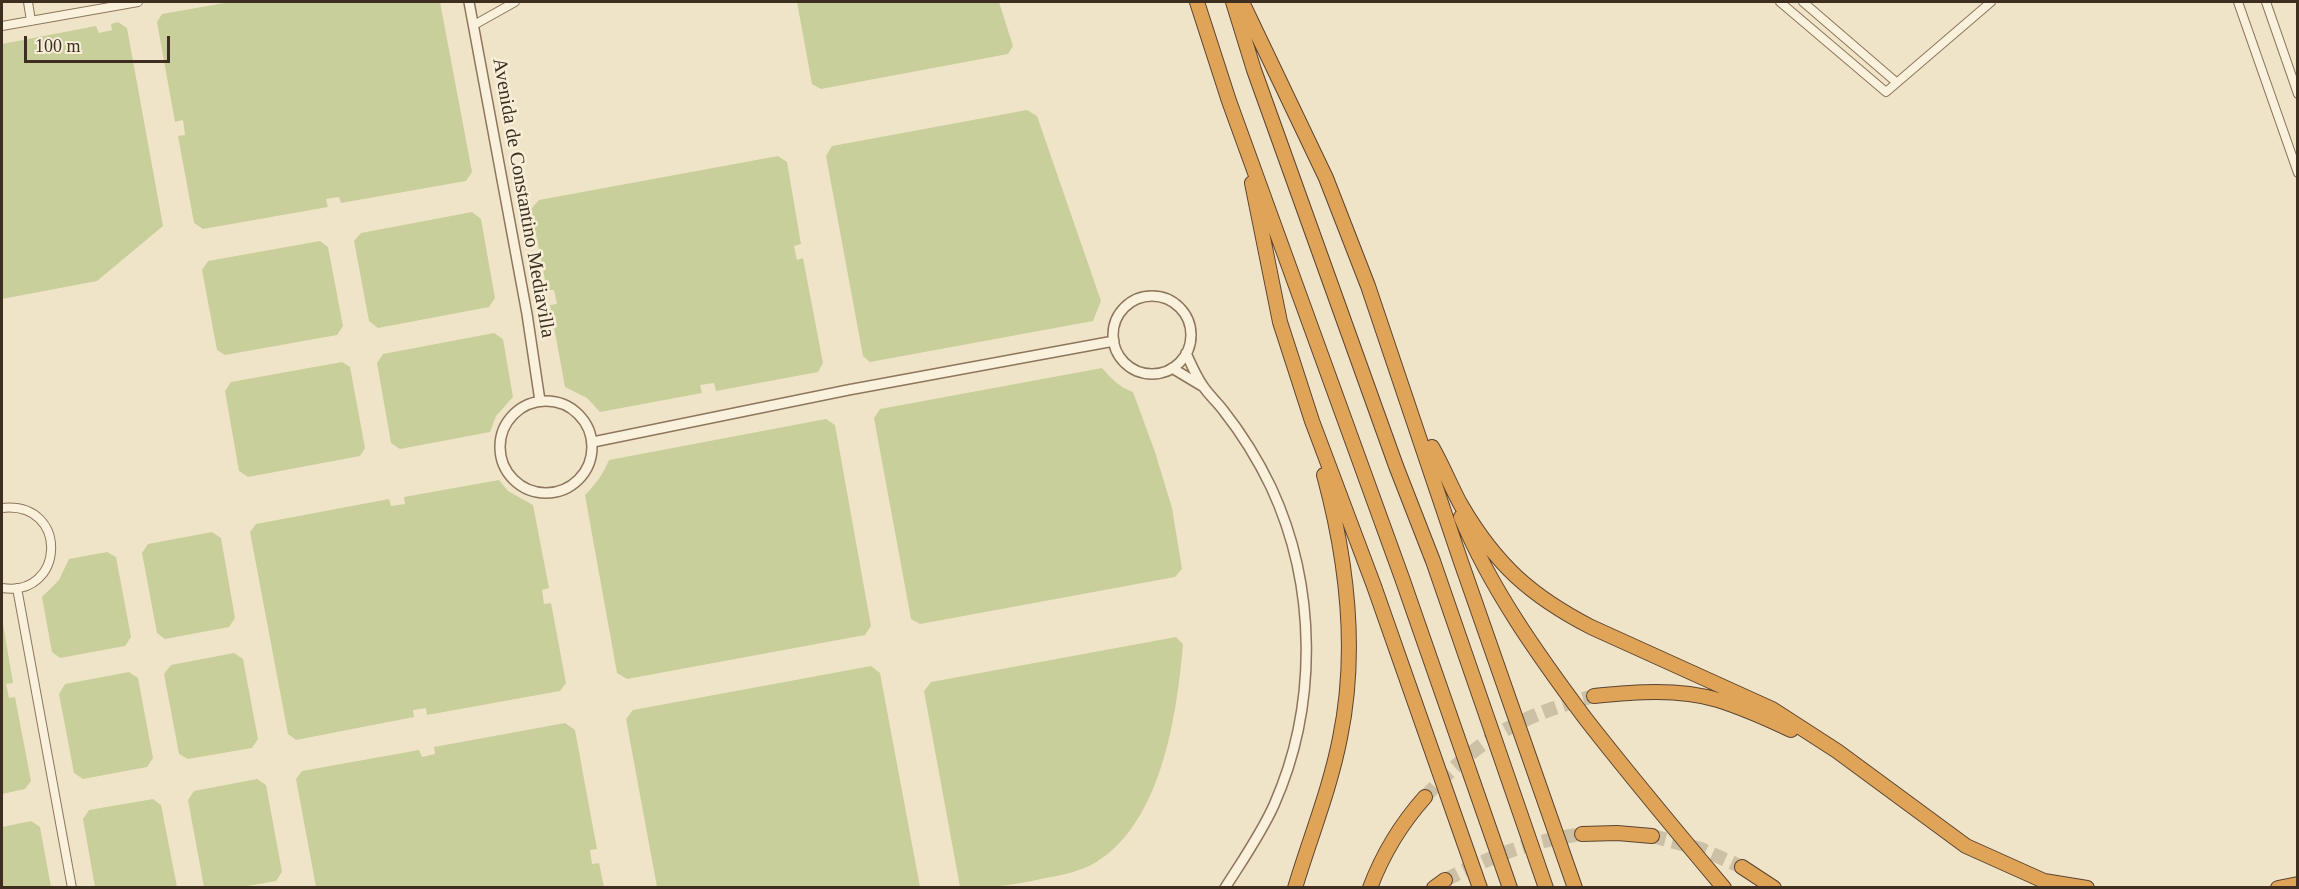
<!DOCTYPE html>
<html>
<head>
<meta charset="utf-8">
<style>
  body { margin:0 }
  #map { position:relative; width:2299px; height:889px; overflow:hidden; background:#f0e4c8; font-family:"Times New Roman",serif }
  canvas { display:block }
  .frame { position:absolute; inset:0; border:3px solid #3d2e20; pointer-events:none }
  .scale { position:absolute; left:24px; top:36px; width:146px; height:27px; box-sizing:border-box; border:3px solid #3d2e20; border-top:0; padding-left:8px; font-size:18px; line-height:21px; white-space:nowrap; color:#3d2e20; -webkit-text-stroke:4px #f7eed8; paint-order:stroke }
</style>
</head>
<body>
<div id="map">
<canvas width="2299" height="889"></canvas>
<div class="frame"></div>
<div class="scale">100 m</div>
</div>
<script>
const ctx = document.querySelector('canvas').getContext('2d');
ctx.lineJoin = 'round';
function fill(path, color) { ctx.fillStyle = color; ctx.fill(path, 'evenodd'); }
function trace(path, color, width, dash) { ctx.strokeStyle = color; ctx.lineWidth = width; ctx.lineCap = dash ? 'butt' : 'round'; ctx.setLineDash(dash || []); ctx.stroke(path); }
function label(font, color, halo, rows, align = 'center') {
  ctx.font = font + ' "Times New Roman",serif'; ctx.lineWidth = 5; ctx.setLineDash([]); ctx.textBaseline = 'middle'; ctx.strokeStyle = halo; ctx.fillStyle = color; for (const [text, x, y, turn = 0] of rows) {
    ctx.save(); ctx.translate(x, y); ctx.rotate((+turn || 0) * Math.PI / 180); ctx.textAlign = isNaN(turn) ? turn : align; if (halo) ctx.strokeText(text, 0, 0); ctx.fillText(text, 0, 0); ctx.restore();
  }
}
fill(new Path2D(`
  M 230,2 L 440,2 L 472,172 L 466,181 L 341,203 L 339,197 L 326,199 L 328,207 L 203,229 L 194,223 L 178,136 L 185,135 L 183,120 L 175,122 L 157,22 L 162,14 Z
  M 797,2 L 999,2 L 1013,46 L 1008,54 L 821,89 L 812,84 Z
  M 118,22 L 127,28 L 163,226 L 97,281 L 2,299 L 2,44 L 96,26 L 99,33 L 112,30 L 111,24 Z
  M 1027,110 L 1037,116 L 1101,301 L 1093,321 L 870,362 L 863,356 L 826,156 L 832,146 Z
  M 778,156 L 787,162 L 801,244 L 794,246 L 797,260 L 803,258 L 823,363 L 818,372 L 716,391 L 714,383 L 700,385 L 702,393 L 600,412 L 587,398 L 565,387 L 550,305 L 557,304 L 554,290 L 547,290 L 531,209 L 539,200 Z
  M 472,212 L 481,219 L 495,298 L 489,307 L 378,328 L 369,321 L 354,241 L 361,233 Z
  M 320,241 L 328,247 L 343,326 L 337,335 L 225,355 L 217,350 L 202,270 L 208,261 Z
  M 494,333 L 503,339 L 513,397 L 496,416 L 490,432 L 400,449 L 391,443 L 377,363 L 383,354 Z
  M 342,362 L 350,367 L 365,448 L 360,456 L 248,477 L 239,471 L 225,391 L 231,382 Z
  M 1102,368 C 1112,379 1119,387 1133,392 L 1155,452 L 1172,508 L 1182,569 L 1175,577 L 920,624 L 911,619 L 874,418 L 880,409 Z
  M 826,419 L 835,425 L 871,626 L 865,635 L 627,679 L 617,673 L 585,495 C 596,484 603,474 609,460 Z
  M 499,480 L 508,491 L 533,505 L 549,588 L 542,590 L 544,604 L 551,603 L 566,683 L 560,691 L 427,715 L 426,708 L 413,710 L 414,717 L 296,740 L 288,734 L 250,532 L 256,524 L 389,499 L 391,506 L 405,504 L 404,497 Z
  M 212,532 L 221,538 L 235,618 L 229,627 L 165,639 L 157,633 L 142,553 L 148,544 Z
  M 107,552 L 116,557 L 131,637 L 125,646 L 60,658 L 52,652 L 42,597 L 59,580 L 69,559 Z
  M 2,618 L 13,683 L 6,684 L 9,698 L 15,697 L 31,781 L 25,789 L 2,794 Z
  M 1176,637 L 1183,644 C 1177,715 1161,830 1089,866 C 1074,873 1057,876 1041,879 C 1014,885 988,889 960,887 L 924,691 L 931,682 Z
  M 234,653 L 243,659 L 258,739 L 252,748 L 188,759 L 179,754 L 164,674 L 171,665 Z
  M 871,666 L 880,673 L 920,887 L 657,887 L 626,719 L 633,710 Z
  M 129,672 L 138,678 L 153,758 L 147,767 L 83,779 L 74,773 L 59,694 L 65,684 Z
  M 565,723 L 575,730 L 597,849 L 590,850 L 592,864 L 599,863 L 604,887 L 316,887 L 296,779 L 302,771 L 419,750 L 422,757 L 435,754 L 434,747 Z
  M 257,779 L 266,785 L 282,872 L 276,881 L 242,887 L 204,887 L 188,800 L 194,791 Z
  M 153,799 L 161,805 L 177,887 L 95,887 L 83,819 L 89,810 Z
  M 31,821 L 40,827 L 51,887 L 2,887 L 2,827 Z`), '#c9cf9b');
trace(new Path2D(`
  M 1425,797 C 1478,739 1519,716 1594,696
  M 1652,836 L 1701,849 L 1742,867
  M 1445,880 C 1494,855 1527,842 1582,834`), '#ccc0a6', 14, [14, 7]);
const minor = new Path2D(`
  M 28,2 L 31,21
  M 1780,2 L 1886,92 L 1991,2
  M 1803,2 L 1896,82
  M 2238,2 L 2298,173
  M 2266,2 L 2298,94
  M 474,25 L 515,2
  M 2,26 L 138,2
  M 2,508 C 70,501 65,598 2,588
  M 17,588 L 72,888`);
const tertiary = new Path2D(`
  M 469,2 L 527,314 L 540,401
  M1113 335a39 39 0 1 1 78 0a39 39 0 1 1-78 0Z
  M 1186,353 C 1191,364 1196,376 1203,386 C 1208,394 1217,402 1223,410 C 1242,434 1258,460 1271,487 C 1317,586 1318,706 1274,805 C 1261,834 1242,861 1225,888
  M 1172,368 L 1202,386
  M500 447a46 46 0 1 1 92 0a46 46 0 1 1-92 0Z
  M 593,442 L 848,390 L 1114,341`);
const motorway = new Path2D(`
  M 1197,2 L 1229,101 L 1402,578 L 1510,888
  M 1233,2 L 1254,70 L 1396,466 L 1433,561 L 1546,888
  M 1242,2 L 1326,178 L 1368,286 L 1460,559 L 1575,888
  M 1252,183 L 1280,322 L 1312,421 L 1374,586 L 1480,888
  M 1432,447 C 1443,466 1451,487 1461,505 C 1496,565 1531,596 1591,627 L 1772,709 L 1837,751 L 1966,846 L 2044,881 L 2087,888
  M 1461,517 C 1491,589 1538,655 1585,718 C 1630,776 1677,832 1724,888
  M 1594,696 C 1634,692 1678,688 1718,700 C 1743,708 1768,719 1791,730
  M 1582,834 L 1617,833 L 1652,836
  M 1742,867 L 1774,888
  M 1295,888 C 1310,838 1330,789 1340,738 C 1358,651 1347,560 1324,475
  M 1370,888 C 1383,853 1401,824 1425,797
  M 1434,888 L 1445,880
  M 2278,888 L 2298,884`);
trace(minor, '#8d765c', 10);
trace(tertiary, '#8d765c', 12);
trace(motorway, '#5b4430', 16);
trace(minor, '#faf1dc', 8);
trace(tertiary, '#faf1dc', 9);
trace(motorway, '#e0a458', 14);
label('20px', '#3d2e20', '#f7eed8', [
  ["Avenida de Constantino Mediavilla",523,198,80]
]);
</script>
</body>
</html>
